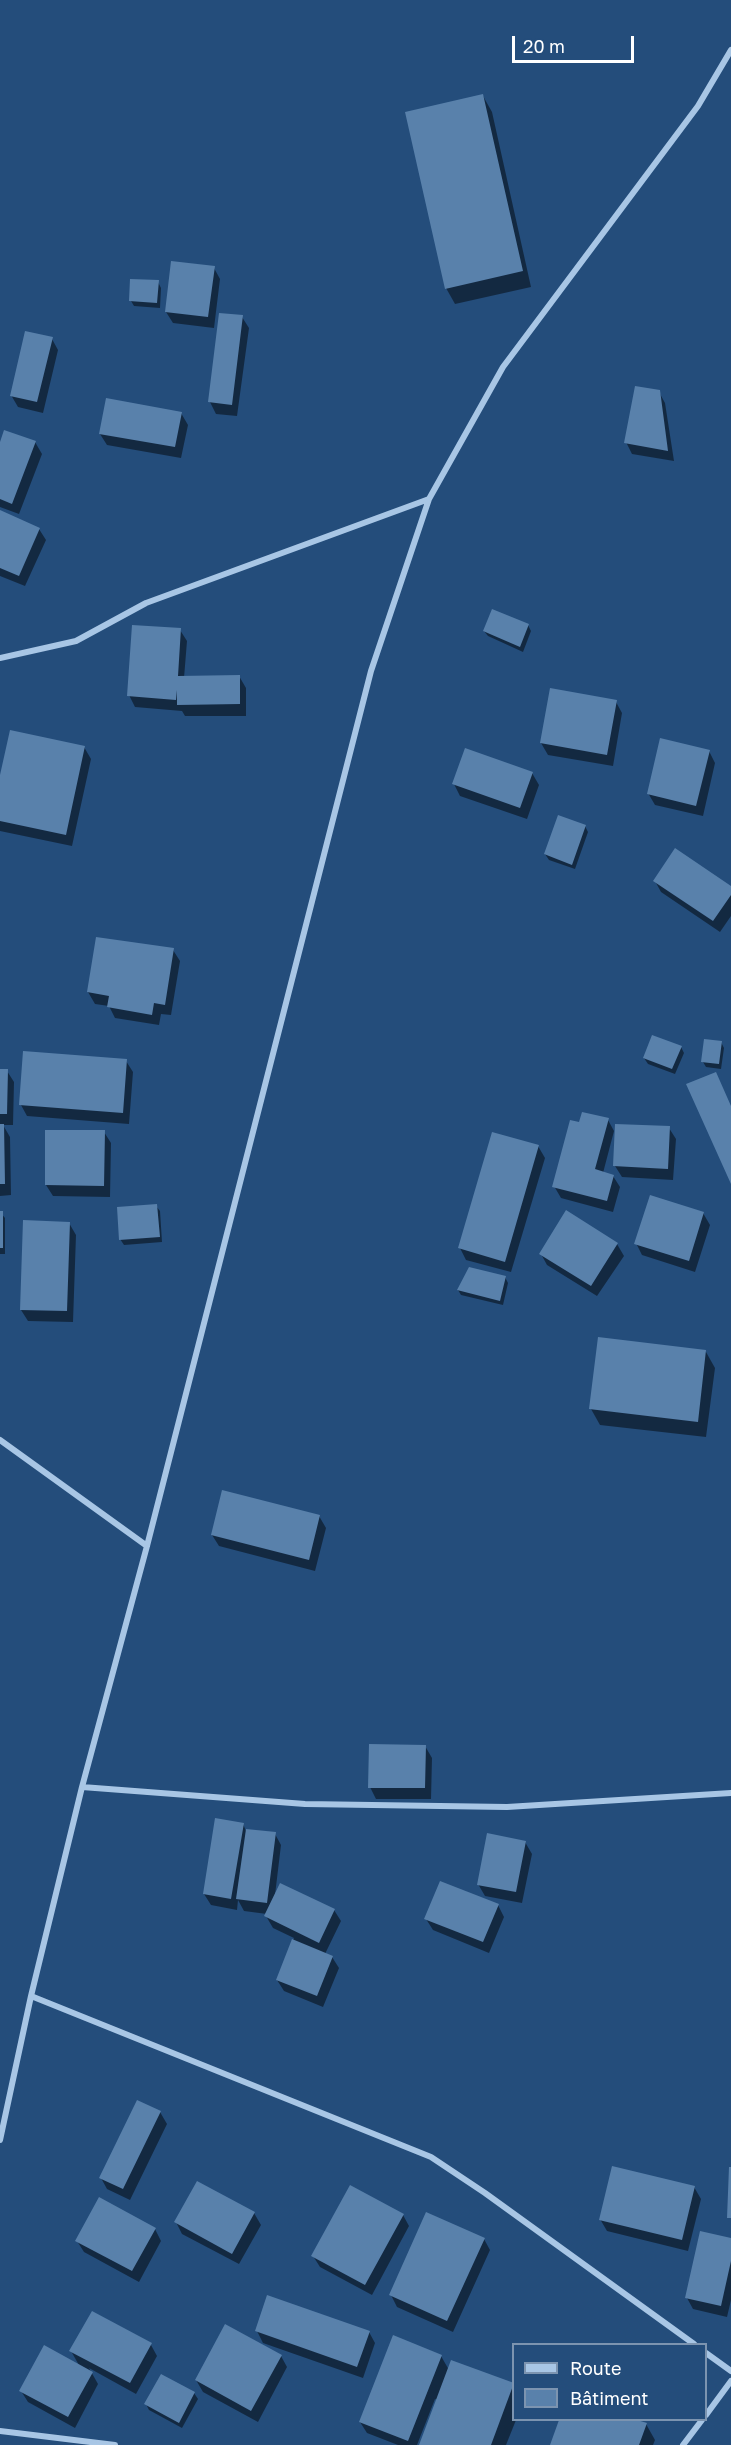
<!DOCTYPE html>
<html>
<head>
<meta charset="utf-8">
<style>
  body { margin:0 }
  #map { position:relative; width:731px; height:2445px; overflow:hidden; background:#244d7b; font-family:"Golos Text",sans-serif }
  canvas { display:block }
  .legend { position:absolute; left:512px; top:2343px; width:195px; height:78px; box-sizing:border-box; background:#244d7b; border:2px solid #7c94b0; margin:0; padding:8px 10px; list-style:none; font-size:18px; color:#fff }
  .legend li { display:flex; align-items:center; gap:12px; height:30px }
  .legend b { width:30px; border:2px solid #7c94b0 }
  .scale { position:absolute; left:512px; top:36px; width:122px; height:27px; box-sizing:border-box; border:3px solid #fff; border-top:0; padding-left:8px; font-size:18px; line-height:21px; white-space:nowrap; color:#fff; -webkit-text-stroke:4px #244d7b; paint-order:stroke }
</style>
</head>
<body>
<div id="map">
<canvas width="731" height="2445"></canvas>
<ul class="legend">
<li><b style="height:8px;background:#a8c6e5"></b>Route</li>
<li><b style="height:16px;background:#5981ab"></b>Bâtiment</li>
</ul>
<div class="scale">20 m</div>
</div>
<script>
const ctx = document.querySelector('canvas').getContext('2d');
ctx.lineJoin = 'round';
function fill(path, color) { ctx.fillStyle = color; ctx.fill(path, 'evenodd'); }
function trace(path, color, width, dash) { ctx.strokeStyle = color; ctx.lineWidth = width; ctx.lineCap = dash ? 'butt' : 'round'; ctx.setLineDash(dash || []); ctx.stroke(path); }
fill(new Path2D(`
  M 483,96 L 492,112 L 531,287 L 455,304 L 446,288 Z
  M 214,268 L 220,279 L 214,328 L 173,323 L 166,312 Z
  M 158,282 L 161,288 L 160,308 L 134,306 L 131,301 Z
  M 242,317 L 249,328 L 237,416 L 216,414 L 210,402 Z
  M 52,339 L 58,350 L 43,413 L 18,407 L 11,395 Z
  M 659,392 L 665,403 L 674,461 L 632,454 L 626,442 Z
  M 181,413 L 188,425 L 181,458 L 107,445 L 100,434 Z
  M 35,442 L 42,454 L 19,514 L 0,507 L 0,446 Z
  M 0,512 L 39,529 L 46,540 L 25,586 L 0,576 Z
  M 528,625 L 531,631 L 523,652 L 488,636 L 484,631 Z
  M 180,630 L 187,641 L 184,678 L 239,676 L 246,688 L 246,716 L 185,716 L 182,711 L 135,707 L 129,695 Z
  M 616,702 L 622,713 L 613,766 L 548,755 L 541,743 Z
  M 84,747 L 91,759 L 72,846 L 0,831 L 0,782 Z
  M 709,751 L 715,763 L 703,816 L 655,805 L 648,793 Z
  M 532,773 L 539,785 L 527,819 L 460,796 L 454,784 Z
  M 585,826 L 588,832 L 575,869 L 549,860 L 545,854 Z
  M 655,881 L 731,888 L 731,916 L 720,932 L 661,892 Z
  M 173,950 L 180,961 L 171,1015 L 161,1014 L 159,1025 L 115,1018 L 109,1006 L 95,1004 L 88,992 Z
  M 721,1042 L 724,1048 L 721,1069 L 706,1067 L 703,1062 Z
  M 681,1047 L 684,1053 L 675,1074 L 648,1064 L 644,1058 Z
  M 126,1061 L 133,1072 L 129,1124 L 27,1116 L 21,1105 Z
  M 0,1071 L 7,1071 L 14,1082 L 13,1125 L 3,1125 L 10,1137 L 11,1195 L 0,1196 Z
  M 608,1120 L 614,1131 L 603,1173 L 613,1176 L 620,1187 L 613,1212 L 561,1198 L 554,1186 Z
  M 669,1128 L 676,1139 L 673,1180 L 622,1177 L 615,1166 Z
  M 104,1132 L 111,1143 L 110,1197 L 53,1196 L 46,1185 Z
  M 538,1146 L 545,1158 L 511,1272 L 466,1260 L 460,1248 Z
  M 156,1206 L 160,1211 L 162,1242 L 124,1245 L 120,1239 Z
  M 0,1212 L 5,1218 L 5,1254 L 0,1254 Z
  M 703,1213 L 710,1225 L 695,1272 L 642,1255 L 636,1243 Z
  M 69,1223 L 76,1235 L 73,1322 L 28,1321 L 21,1310 Z
  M 617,1244 L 624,1256 L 597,1296 L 547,1265 L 541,1254 Z
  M 505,1277 L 508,1283 L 503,1305 L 461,1295 L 458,1290 Z
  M 706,1352 L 715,1368 L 706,1437 L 600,1425 L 591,1409 Z
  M 319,1516 L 326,1528 L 315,1571 L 219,1546 L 212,1535 Z
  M 425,1746 L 432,1758 L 431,1799 L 376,1799 L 370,1787 Z
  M 243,1824 L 246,1831 L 275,1834 L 281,1845 L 275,1895 L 334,1910 L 341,1921 L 325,1954 L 332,1957 L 339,1968 L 323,2007 L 284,1991 L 277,1980 L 294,1938 L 273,1928 L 266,1916 L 267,1914 L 244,1911 L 238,1900 L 237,1910 L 211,1905 L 204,1894 Z
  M 525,1842 L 532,1854 L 522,1903 L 485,1896 L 478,1884 Z
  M 498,1905 L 504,1917 L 489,1953 L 433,1930 L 426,1919 Z
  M 160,2112 L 167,2124 L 130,2200 L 107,2189 L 101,2178 Z
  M 694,2187 L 701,2199 L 688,2251 L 607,2231 L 600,2219 Z
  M 254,2213 L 261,2225 L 239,2264 L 182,2234 L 176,2222 Z
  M 403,2215 L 409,2226 L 372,2295 L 320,2267 L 313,2256 Z
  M 155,2229 L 161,2241 L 139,2282 L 84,2252 L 77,2241 Z
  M 484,2239 L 490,2250 L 453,2332 L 397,2307 L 391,2295 Z
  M 731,2239 L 731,2300 L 727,2317 L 693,2309 L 687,2298 Z
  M 257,2331 L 369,2332 L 375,2343 L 363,2378 L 263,2343 Z
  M 151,2345 L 157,2356 L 136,2394 L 89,2368 L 98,2384 L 75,2428 L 28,2402 L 21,2391 L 80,2367 L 71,2351 Z
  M 281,2356 L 287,2367 L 258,2422 L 203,2392 L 196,2380 Z
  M 441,2356 L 449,2370 L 452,2362 L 514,2385 L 514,2420 L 516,2420 L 506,2445 L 421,2445 L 438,2400 L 435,2399 L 417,2445 L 398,2445 L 367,2433 L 360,2422 Z
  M 162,2376 L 194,2393 L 198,2399 L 182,2428 L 149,2410 L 146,2404 Z
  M 561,2420 L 633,2420 L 646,2424 L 655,2440 L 653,2445 L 551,2445 Z`), '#0007');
fill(new Path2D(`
  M 483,94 L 523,271 L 445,289 L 405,112 Z
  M 171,261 L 215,266 L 208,317 L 165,312 Z
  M 130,279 L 159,280 L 157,303 L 129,301 Z
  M 219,313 L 243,315 L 232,405 L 208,402 Z
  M 25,331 L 53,337 L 37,402 L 10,396 Z
  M 635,386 L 660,390 L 668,451 L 624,443 Z
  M 106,398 L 182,412 L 175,447 L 99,434 Z
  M 4,430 L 36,441 L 12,504 L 0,499 L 0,442 Z
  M 0,510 L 40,528 L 19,576 L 0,568 Z
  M 492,609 L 529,624 L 520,647 L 483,631 Z
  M 132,625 L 181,628 L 178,676 L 240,675 L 240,704 L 177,705 L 177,690 L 176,700 L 127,696 Z
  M 550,688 L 617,700 L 607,755 L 540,743 Z
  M 10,730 L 85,746 L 66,835 L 0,821 L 0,775 Z
  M 660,738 L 710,750 L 696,806 L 647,794 Z
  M 465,748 L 533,772 L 520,808 L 452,784 Z
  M 558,815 L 586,825 L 572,865 L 544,854 Z
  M 675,848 L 731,886 L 731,895 L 713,921 L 653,881 Z
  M 96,937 L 174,948 L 165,1005 L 154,1003 L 152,1015 L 107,1007 L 109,996 L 87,992 Z
  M 652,1035 L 682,1046 L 672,1069 L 643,1058 Z
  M 704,1039 L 722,1041 L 719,1064 L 701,1062 Z
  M 23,1051 L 127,1059 L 123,1113 L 19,1105 Z
  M 0,1069 L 8,1069 L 7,1114 L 0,1114 Z
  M 716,1072 L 731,1106 L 731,1184 L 686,1084 Z
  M 582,1112 L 609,1118 L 595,1169 L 614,1175 L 607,1201 L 552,1187 L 570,1120 L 579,1122 Z
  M 0,1124 L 4,1124 L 5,1184 L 0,1184 Z
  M 615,1124 L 670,1126 L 668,1169 L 613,1166 Z
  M 45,1130 L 105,1130 L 104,1186 L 45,1185 Z
  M 492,1132 L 539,1145 L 505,1262 L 458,1248 Z
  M 650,1195 L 704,1212 L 689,1261 L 634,1244 Z
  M 157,1204 L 160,1237 L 119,1240 L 117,1207 Z
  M 566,1210 L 618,1243 L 591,1286 L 539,1254 Z
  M 0,1211 L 3,1211 L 3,1248 L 0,1248 Z
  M 23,1220 L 70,1222 L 67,1311 L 20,1310 Z
  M 469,1267 L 506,1276 L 500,1301 L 457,1290 Z
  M 598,1337 L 706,1350 L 698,1422 L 589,1409 Z
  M 222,1490 L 320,1515 L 309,1560 L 211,1535 Z
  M 369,1744 L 426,1745 L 425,1788 L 368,1788 Z
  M 215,1818 L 244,1823 L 231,1899 L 203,1894 Z
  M 246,1829 L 276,1832 L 267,1903 L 236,1899 Z
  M 487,1833 L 526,1841 L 516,1892 L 477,1885 Z
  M 440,1881 L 499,1904 L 483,1942 L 424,1919 Z
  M 280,1883 L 335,1909 L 319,1943 L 264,1916 Z
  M 292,1939 L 333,1956 L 317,1996 L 276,1980 Z
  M 137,2100 L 161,2111 L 123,2189 L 99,2178 Z
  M 612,2166 L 695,2186 L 682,2240 L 599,2220 Z
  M 729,2167 L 731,2167 L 731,2218 L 727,2218 Z
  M 197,2181 L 255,2212 L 232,2254 L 174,2222 Z
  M 350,2185 L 404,2214 L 365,2285 L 311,2256 Z
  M 99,2197 L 156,2228 L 132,2271 L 75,2241 Z
  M 426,2212 L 485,2238 L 447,2321 L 389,2295 Z
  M 700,2231 L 731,2238 L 731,2261 L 721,2306 L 685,2298 Z
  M 267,2295 L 370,2331 L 357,2367 L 255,2331 Z
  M 92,2311 L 152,2343 L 130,2383 L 69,2351 Z
  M 225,2324 L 282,2355 L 251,2411 L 195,2380 Z
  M 393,2335 L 442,2355 L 408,2441 L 359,2422 Z
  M 44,2345 L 93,2372 L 68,2417 L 19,2391 Z
  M 451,2360 L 514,2383 L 491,2445 L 419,2445 Z
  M 161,2374 L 195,2392 L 179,2423 L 144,2404 Z
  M 559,2420 L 637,2420 L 647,2423 L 639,2445 L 550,2445 Z`), '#5981ab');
trace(new Path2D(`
  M 0,658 L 76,641 L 146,603 L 429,499
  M 0,1440 L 147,1546
  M 82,1787 L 305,1804 L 507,1807 L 731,1793
  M 31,1996 L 431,2157 L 485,2193 L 694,2344
  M 0,2140 L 31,1996 L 82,1787 L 147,1546 L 371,671 L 429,499 L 503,367 L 698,106 L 731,50
  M 706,2353 L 731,2371
  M 706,2415 L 731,2381
  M 0,2431 L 115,2445
  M 683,2445 L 702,2420`), '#a8c6e5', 6);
</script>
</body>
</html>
